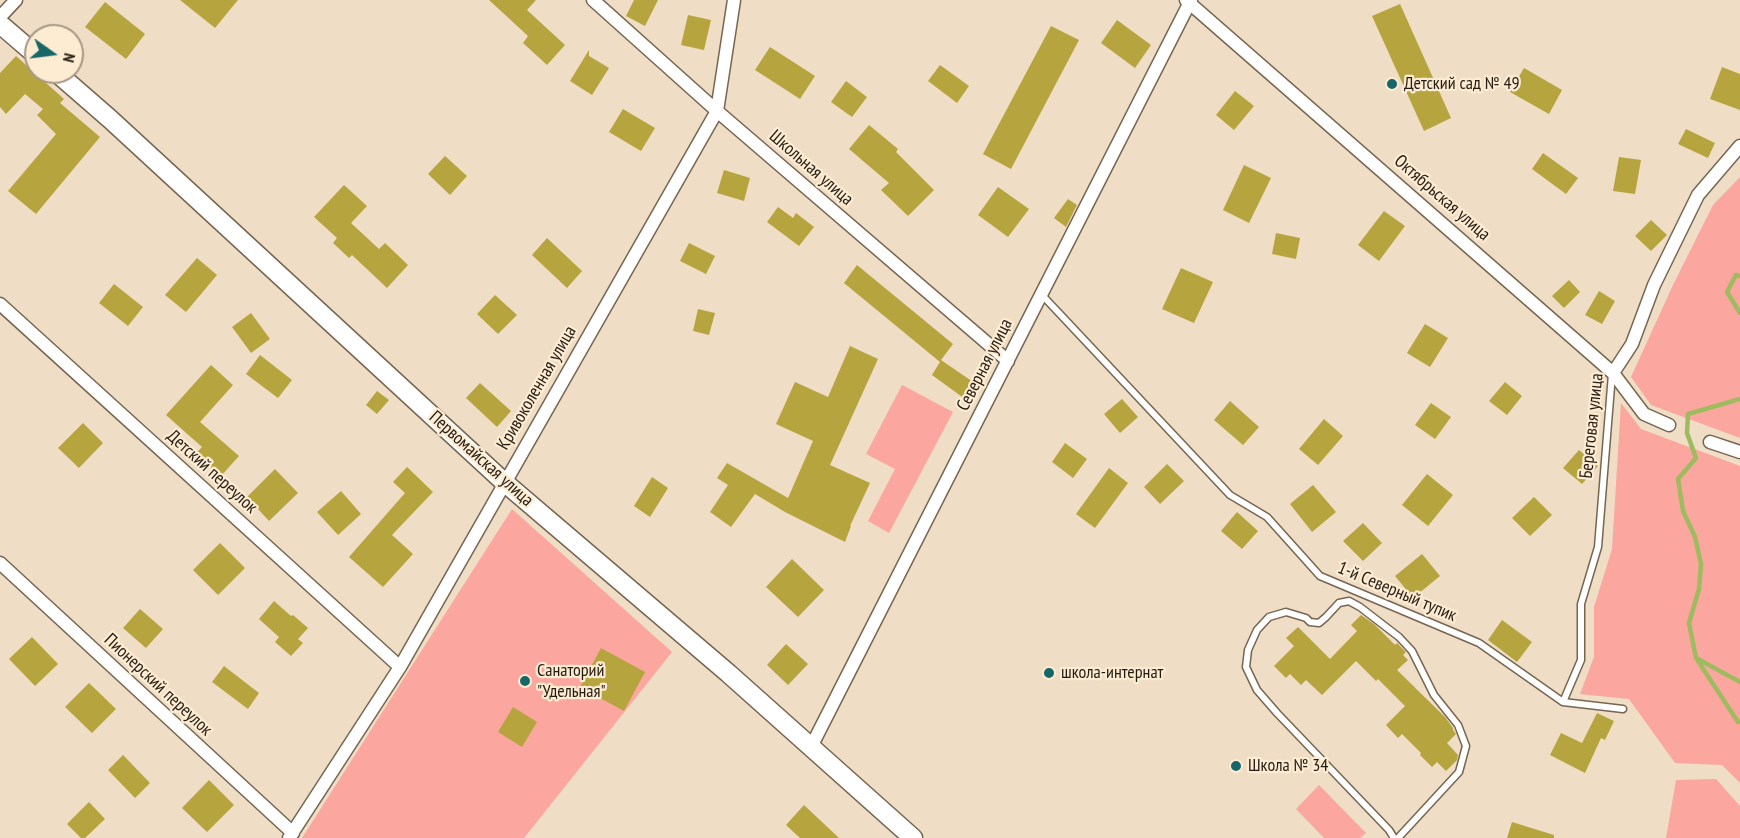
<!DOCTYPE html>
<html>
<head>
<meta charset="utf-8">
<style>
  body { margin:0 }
  #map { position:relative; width:1740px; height:838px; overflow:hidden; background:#efddc5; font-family:"PT Sans Narrow",sans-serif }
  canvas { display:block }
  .north { position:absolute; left:24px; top:24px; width:60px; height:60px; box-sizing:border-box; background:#fdebd2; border:2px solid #a69886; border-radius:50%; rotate:104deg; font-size:16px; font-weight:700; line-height:24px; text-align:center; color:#231c13 }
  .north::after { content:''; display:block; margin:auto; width:21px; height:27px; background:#176668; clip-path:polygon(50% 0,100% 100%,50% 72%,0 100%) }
</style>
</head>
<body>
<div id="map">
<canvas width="1740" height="838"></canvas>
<div class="north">N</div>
</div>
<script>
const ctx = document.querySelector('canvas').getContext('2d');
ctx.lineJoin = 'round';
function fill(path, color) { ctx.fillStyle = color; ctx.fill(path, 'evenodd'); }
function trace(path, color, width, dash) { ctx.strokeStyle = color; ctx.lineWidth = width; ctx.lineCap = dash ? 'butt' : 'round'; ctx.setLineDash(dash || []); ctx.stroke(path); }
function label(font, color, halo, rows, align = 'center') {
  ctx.font = font + ' "PT Sans Narrow",sans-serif'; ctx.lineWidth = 4.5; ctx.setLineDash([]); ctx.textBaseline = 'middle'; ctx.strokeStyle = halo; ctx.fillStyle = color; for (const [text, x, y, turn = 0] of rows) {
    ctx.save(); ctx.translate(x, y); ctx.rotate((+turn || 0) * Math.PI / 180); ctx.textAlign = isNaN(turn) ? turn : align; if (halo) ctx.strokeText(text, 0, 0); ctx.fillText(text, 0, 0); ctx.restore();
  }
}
fill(new Path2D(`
  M 1740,177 L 1740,438 L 1651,405 L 1631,377 L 1673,285 L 1713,205 Z
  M 902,385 L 953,412 L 889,533 L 868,521 L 895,469 L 866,454 Z
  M 1621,403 L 1641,429 L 1740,466 L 1740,783 L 1722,765 L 1675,763 L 1629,699 L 1580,694 L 1594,657 L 1594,607 L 1612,549 Z
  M 512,509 L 672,652 L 524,838 L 302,838 Z
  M 1716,779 L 1740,806 L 1740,838 L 1666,838 L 1676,780 Z
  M 1319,785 L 1366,833 L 1360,838 L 1324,838 L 1296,809 Z`), '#fba69e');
trace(new Path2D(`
  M 1740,276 L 1736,275 L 1727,292 L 1740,313
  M 1740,399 L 1688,414 L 1687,433 L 1696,458 L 1678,479 L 1683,511 L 1695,537 L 1701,564 L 1699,589 L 1689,623 L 1696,658 L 1740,682
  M 1698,661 L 1738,722`), '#9ebb60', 4.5);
fill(new Path2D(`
  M 180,0 L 238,0 L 215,28 Z
  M 489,0 L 536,0 L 527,10 L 565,45 L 547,65 L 523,43 L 528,36 Z
  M 634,0 L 658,0 L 645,26 L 626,16 Z
  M 105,2 L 145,34 L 126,59 L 85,27 Z
  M 1400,4 L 1451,118 L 1424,131 L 1372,16 Z
  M 688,15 L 711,20 L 704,50 L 681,45 Z
  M 1117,20 L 1151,45 L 1135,68 L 1101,43 Z
  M 1051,26 L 1079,40 L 1011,169 L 983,154 Z
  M 770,47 L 815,76 L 800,99 L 755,70 Z
  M 589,50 L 589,56 L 609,68 L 592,95 L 570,81 Z
  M 16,56 L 64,99 L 60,103 L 100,137 L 36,214 L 8,191 L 56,134 L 37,115 L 43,109 L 25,94 L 6,114 L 0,107 L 0,73 Z
  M 940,65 L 969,86 L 957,103 L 928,81 Z
  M 1722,67 L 1740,74 L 1740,110 L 1710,99 Z
  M 1524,68 L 1562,90 L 1549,114 L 1510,92 Z
  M 846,81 L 867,97 L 852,117 L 831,102 Z
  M 1235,91 L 1254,106 L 1234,130 L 1216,115 Z
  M 623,109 L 655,128 L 641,151 L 609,132 Z
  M 869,125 L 898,149 L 896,152 L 934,190 L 908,216 L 881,190 L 889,183 L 849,149 Z
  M 1686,129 L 1715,143 L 1708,158 L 1678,144 Z
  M 1543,153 L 1578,178 L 1566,194 L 1532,169 Z
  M 445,156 L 467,176 L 450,195 L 428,174 Z
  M 1619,157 L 1641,160 L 1635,194 L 1613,191 Z
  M 1244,165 L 1271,178 L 1249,223 L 1223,210 Z
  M 724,170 L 750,178 L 744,201 L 717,193 Z
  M 344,185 L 367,206 L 351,223 L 379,249 L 385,243 L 408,265 L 387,288 L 352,255 L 349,258 L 333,243 L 337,238 L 314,217 Z
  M 998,187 L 1029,209 L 1008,237 L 978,215 Z
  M 1068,199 L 1077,205 L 1066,227 L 1054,218 Z
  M 778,207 L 793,218 L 796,213 L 814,227 L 799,246 L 767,222 Z
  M 1384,211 L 1405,226 L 1379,261 L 1358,245 Z
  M 1651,220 L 1667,235 L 1651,251 L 1635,236 Z
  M 1276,233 L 1300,238 L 1296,259 L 1272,254 Z
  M 547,238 L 582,271 L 567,288 L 532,255 Z
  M 689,243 L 715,256 L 706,274 L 680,261 Z
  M 197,258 L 217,275 L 186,312 L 165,295 Z
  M 857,265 L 953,344 L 941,360 L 976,384 L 965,399 L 932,375 L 940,362 L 844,283 Z
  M 1181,268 L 1213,282 L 1194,323 L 1162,309 Z
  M 1569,280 L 1580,292 L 1564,308 L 1552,296 Z
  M 114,284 L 143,307 L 128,326 L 99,303 Z
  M 1599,291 L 1615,301 L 1602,324 L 1585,315 Z
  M 495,295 L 517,315 L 498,334 L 477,314 Z
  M 698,309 L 715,313 L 709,335 L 693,331 Z
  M 251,313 L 270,339 L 251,353 L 232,327 Z
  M 1425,324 L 1448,338 L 1430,367 L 1407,353 Z
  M 850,346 L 878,359 L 830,465 L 870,483 L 850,526 L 851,526 L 845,542 L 785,512 L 755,494 L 731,527 L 710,512 L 728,485 L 717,478 L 727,463 L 788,498 L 813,441 L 776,424 L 795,382 L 828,397 Z
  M 260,355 L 292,380 L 278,398 L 246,374 Z
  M 211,365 L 233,385 L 200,422 L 239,456 L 221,476 L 196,453 L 202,447 L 166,415 Z
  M 1505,382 L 1522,396 L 1507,415 L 1489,401 Z
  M 480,383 L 511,411 L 497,427 L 466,398 Z
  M 377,391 L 389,400 L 377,414 L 366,405 Z
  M 1122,399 L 1138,417 L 1120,433 L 1104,414 Z
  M 1230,401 L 1259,427 L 1243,445 L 1214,420 Z
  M 1431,403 L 1451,417 L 1435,439 L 1415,425 Z
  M 1324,419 L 1343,436 L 1318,465 L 1299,449 Z
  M 83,423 L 103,443 L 79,468 L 58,448 Z
  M 1065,443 L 1087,459 L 1073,478 L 1052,462 Z
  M 1579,450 L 1598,466 L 1582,484 L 1563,468 Z
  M 1167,464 L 1184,481 L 1160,504 L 1144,487 Z
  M 407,467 L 433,492 L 392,535 L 413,554 L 383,587 L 349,557 L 405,493 L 393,482 Z
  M 1109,468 L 1128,483 L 1095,528 L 1076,514 Z
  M 275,469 L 298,493 L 269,521 L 247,497 Z
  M 1427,474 L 1453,495 L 1428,526 L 1402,505 Z
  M 652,477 L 668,488 L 650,517 L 634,506 Z
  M 1313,485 L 1336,512 L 1312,532 L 1290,504 Z
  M 341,491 L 361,514 L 338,535 L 317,512 Z
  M 1534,497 L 1552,515 L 1530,536 L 1512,518 Z
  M 1237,512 L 1258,531 L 1242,549 L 1221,531 Z
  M 1363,523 L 1382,543 L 1363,561 L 1343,541 Z
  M 220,543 L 245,568 L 218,595 L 193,570 Z
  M 1422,554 L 1440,576 L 1413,598 L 1395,576 Z
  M 792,559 L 824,590 L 798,617 L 766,587 Z
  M 274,601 L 291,616 L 293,615 L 308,628 L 298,639 L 303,643 L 291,656 L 275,642 L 279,637 L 259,619 Z
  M 140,609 L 163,629 L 146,648 L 123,628 Z
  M 1361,615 L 1374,624 L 1395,645 L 1397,643 L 1406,652 L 1403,655 L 1408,660 L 1397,670 L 1445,717 L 1453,728 L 1453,730 L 1456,734 L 1447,743 L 1458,755 L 1457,760 L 1446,771 L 1437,762 L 1432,767 L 1420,755 L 1421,753 L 1402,734 L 1398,738 L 1386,725 L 1405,706 L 1378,679 L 1376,681 L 1356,661 L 1322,695 L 1306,680 L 1301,685 L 1290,674 L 1286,678 L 1274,666 L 1294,646 L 1286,638 L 1298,627 L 1330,659 L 1357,631 L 1351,625 Z
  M 1502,620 L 1532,642 L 1517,662 L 1488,640 Z
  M 32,637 L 58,664 L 35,686 L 9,659 Z
  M 786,644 L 808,664 L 788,685 L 767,665 Z
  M 601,648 L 645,672 L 624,711 L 580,687 Z
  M 224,666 L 259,693 L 248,709 L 212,682 Z
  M 89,683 L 116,709 L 92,733 L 65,707 Z
  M 513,707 L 537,722 L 522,747 L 498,732 Z
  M 1597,713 L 1614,721 L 1605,740 L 1601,738 L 1585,773 L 1550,755 L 1561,733 L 1582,743 Z
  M 123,755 L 150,783 L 135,798 L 108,770 Z
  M 209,780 L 234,805 L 207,832 L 182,808 Z
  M 89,802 L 105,819 L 85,838 L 81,838 L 67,824 Z
  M 804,805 L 839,838 L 800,838 L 786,825 Z
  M 1512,822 L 1554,835 L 1554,838 L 1507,838 Z`), '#b6a53e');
const service = new Path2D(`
  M 1042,295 L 1230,495 L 1267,517 L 1320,576 L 1479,643 L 1563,702 L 1623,709
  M 1563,702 L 1581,660 L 1581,604 L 1598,547 L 1612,374
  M 1394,838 L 1389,830 L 1277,713 L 1257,690 L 1246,667 L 1248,650 L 1257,630 L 1269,617 L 1286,612 L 1306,618 L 1310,622 L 1319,623 L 1326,617 L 1339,603 L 1349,601 L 1360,607 L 1399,637 L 1412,651 L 1434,695 L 1458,725 L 1466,746 L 1459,772 L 1398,838`);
const minor = new Path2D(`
  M 593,0 L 717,111 L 1008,361
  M 1186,0 L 1613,373 L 1644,414 L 1669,425
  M 0,17 L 16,0
  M 0,304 L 400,667
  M 1613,373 L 1632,344 L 1654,285 L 1698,195 L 1740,146
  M 1710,442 L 1740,452
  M 0,563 L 293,833
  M 811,747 L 1191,0
  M 289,838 L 400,667 L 717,111 L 734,0`);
const secondary = new Path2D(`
  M 0,24 L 36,55
  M 56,72 L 110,119 L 504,482 L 728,673 L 913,838`);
trace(service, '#766651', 9);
trace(minor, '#766651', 15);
trace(secondary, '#766651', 21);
trace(service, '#fff', 6);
trace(minor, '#fff', 12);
trace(secondary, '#fff', 18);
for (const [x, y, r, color] of [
  [1392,84,6,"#176668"],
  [1049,673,6,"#176668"],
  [525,681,6,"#176668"],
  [1236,766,6,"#176668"]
]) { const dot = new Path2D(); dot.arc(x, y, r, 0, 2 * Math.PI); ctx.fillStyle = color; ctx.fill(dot); trace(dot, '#fdebd2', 2); }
label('18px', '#231c13', '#fdebd2', [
  ["Детский сад № 49",1404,84],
  ["Санаторий",537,671],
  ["\"Удельная\"",537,692],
  ["школа-интернат",1061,673],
  ["Школа № 34",1248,766]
], 'left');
label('18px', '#231c13', '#fdebd2', [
  ["Школьная улица",811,168,41],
  ["Октябрьская улица",1442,198,41],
  ["Северная улица",985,365,-63],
  ["Кривоколенная улица",537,388,-60],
  ["Береговая улица",1592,426,-84],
  ["Первомайская улица",481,459,42],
  ["Детский переулок",212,472,42],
  ["1-й Северный тупик",1397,592,23],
  ["Пионерский переулок",158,685,43]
]);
</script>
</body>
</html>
